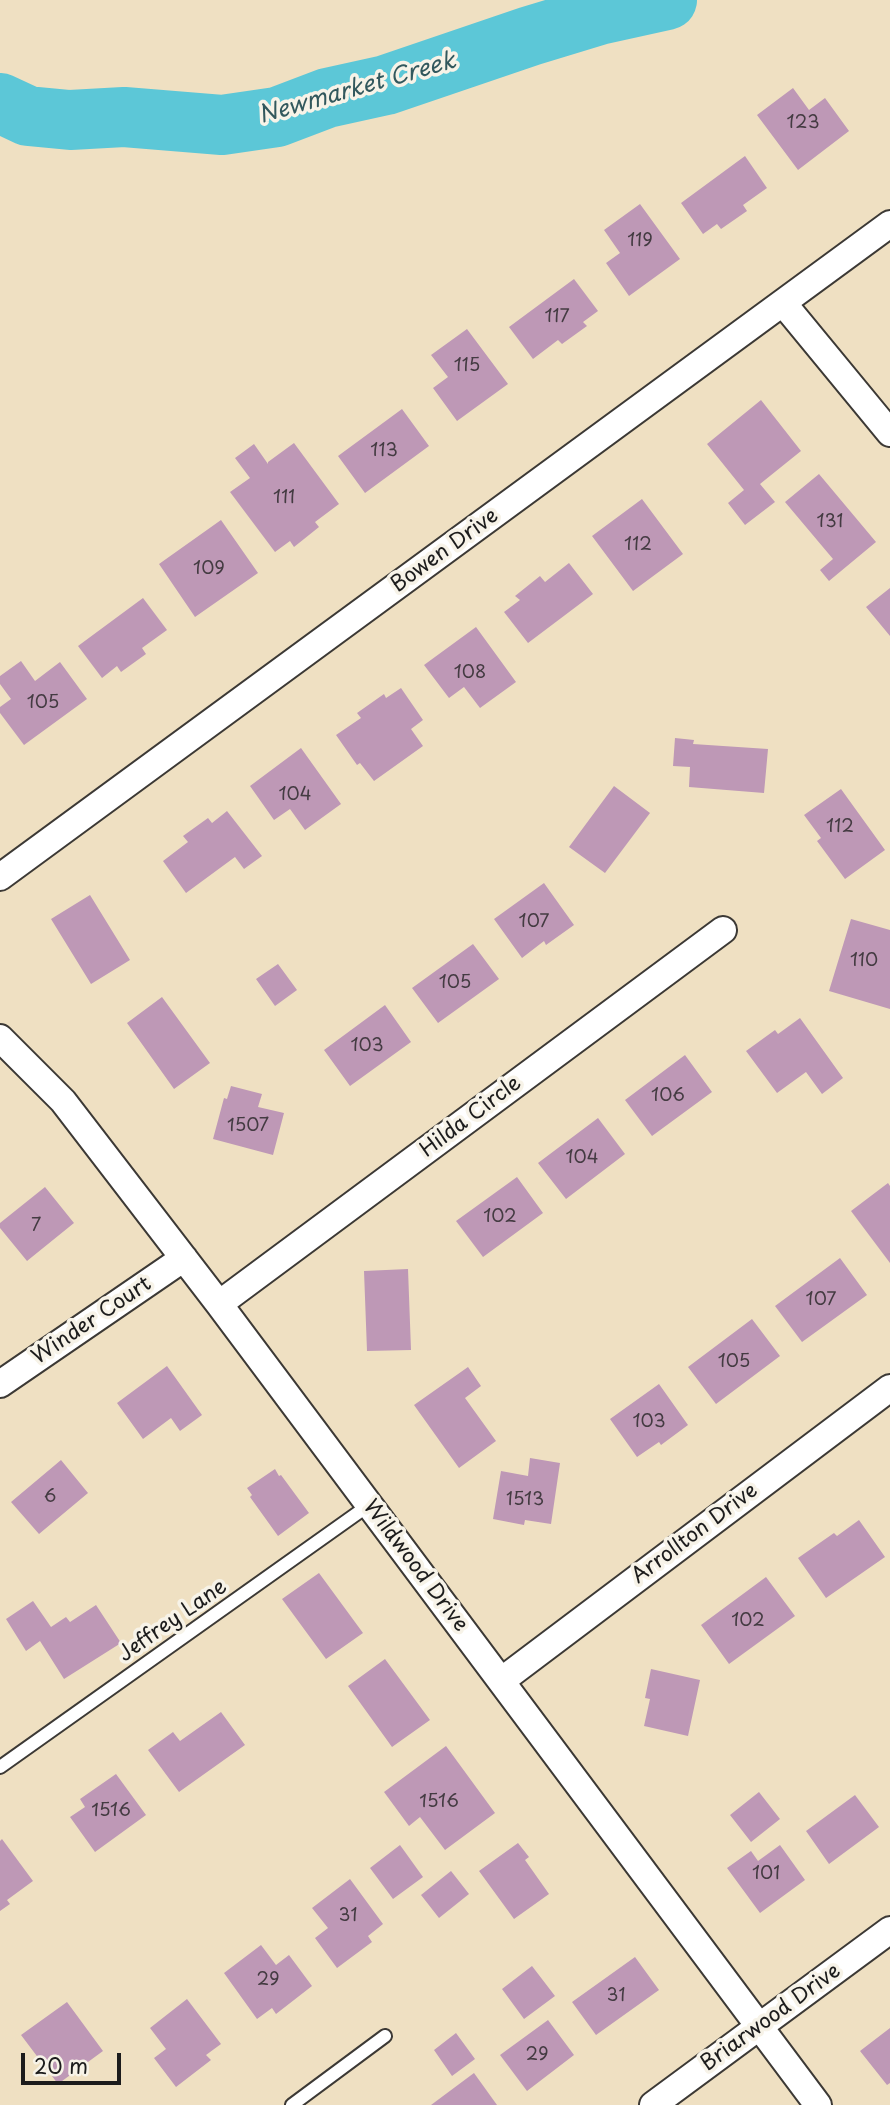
<!DOCTYPE html>
<html>
<head>
<meta charset="utf-8">
<style>
  body { margin:0 }
  #map { position:relative; width:890px; height:2105px; overflow:hidden; background:#efe0c2; font-family:"Playpen Sans",sans-serif }
  canvas { display:block }
  .scale { position:absolute; left:21px; top:2053px; width:100px; height:32px; box-sizing:border-box; border:4px solid #1c1c1c; border-top:0; padding-left:9px; font-size:21px; line-height:24px; white-space:nowrap; color:#1c1c1c; -webkit-text-stroke:5px #f7f3e8; paint-order:stroke }
</style>
</head>
<body>
<div id="map">
<canvas width="890" height="2105"></canvas>
<div class="scale">20 m</div>
</div>
<script>
const ctx = document.querySelector('canvas').getContext('2d');
ctx.lineJoin = 'round';
function trace(path, color, width, dash) { ctx.strokeStyle = color; ctx.lineWidth = width; ctx.lineCap = dash ? 'butt' : 'round'; ctx.setLineDash(dash || []); ctx.stroke(path); }
function fill(path, color) { ctx.fillStyle = color; ctx.fill(path, 'evenodd'); }
function label(font, color, halo, rows, align = 'center') {
  ctx.font = font + ' "Playpen Sans",sans-serif'; ctx.lineWidth = 7; ctx.setLineDash([]); ctx.textBaseline = 'middle'; ctx.strokeStyle = halo; ctx.fillStyle = color; for (const [text, x, y, turn = 0] of rows) {
    ctx.save(); ctx.translate(x, y); ctx.rotate((+turn || 0) * Math.PI / 180); ctx.textAlign = isNaN(turn) ? turn : align; if (halo) ctx.strokeText(text, 0, 0); ctx.fillText(text, 0, 0); ctx.restore();
  }
}
trace(new Path2D(`
  M 0,103 L 28,116 L 70,120 L 124,117 L 222,125 L 277,117 L 327,98 L 386,85 L 530,36 L 599,15 L 667,0`), '#5cc7d7', 60);
fill(new Path2D(`
  M 793,88 L 809,110 L 825,98 L 849,131 L 798,170 L 757,115 Z
  M 745,156 L 767,188 L 743,205 L 747,211 L 721,229 L 717,224 L 703,234 L 681,203 Z
  M 640,204 L 680,259 L 629,296 L 606,263 L 620,253 L 604,230 Z
  M 574,279 L 598,311 L 583,322 L 587,326 L 562,344 L 558,340 L 533,359 L 509,327 Z
  M 467,329 L 508,384 L 457,421 L 433,388 L 448,377 L 431,355 Z
  M 761,400 L 801,451 L 760,484 L 775,502 L 745,525 L 728,503 L 744,490 L 707,444 Z
  M 402,409 L 429,446 L 365,493 L 338,456 Z
  M 294,443 L 339,504 L 315,522 L 319,527 L 294,547 L 290,541 L 275,552 L 230,492 L 250,478 L 235,458 L 254,444 L 268,464 L 268,462 Z
  M 819,474 L 876,542 L 829,581 L 820,570 L 833,559 L 785,502 Z
  M 642,499 L 683,554 L 633,591 L 592,536 Z
  M 221,520 L 258,573 L 195,617 L 159,564 Z
  M 569,563 L 593,594 L 528,643 L 504,612 L 520,600 L 515,596 L 540,576 L 545,582 Z
  M 890,588 L 890,636 L 866,607 Z
  M 143,598 L 167,630 L 142,648 L 146,654 L 121,672 L 117,666 L 102,678 L 78,646 Z
  M 476,627 L 516,682 L 480,708 L 464,687 L 449,698 L 424,665 Z
  M 21,661 L 35,681 L 60,662 L 87,699 L 24,745 L 0,713 L 0,707 L 11,699 L 0,684 L 0,676 Z
  M 401,688 L 423,720 L 411,729 L 423,746 L 374,781 L 360,763 L 357,765 L 336,735 L 361,718 L 357,713 L 384,694 L 386,698 Z
  M 675,738 L 694,740 L 693,744 L 768,749 L 764,793 L 689,787 L 690,767 L 673,766 Z
  M 301,748 L 341,804 L 305,830 L 290,809 L 274,820 L 250,786 Z
  M 614,786 L 650,813 L 605,873 L 569,847 Z
  M 841,789 L 885,850 L 845,879 L 817,841 L 821,838 L 804,815 Z
  M 227,811 L 262,856 L 244,869 L 235,857 L 186,893 L 163,861 L 188,842 L 183,836 L 208,818 L 212,823 Z
  M 544,883 L 574,925 L 546,945 L 544,941 L 522,958 L 494,919 Z
  M 90,895 L 130,960 L 91,984 L 51,919 Z
  M 851,919 L 890,930 L 890,1009 L 829,991 Z
  M 473,944 L 499,979 L 438,1023 L 412,988 Z
  M 278,964 L 297,990 L 275,1006 L 256,979 Z
  M 162,997 L 210,1063 L 174,1089 L 127,1023 Z
  M 385,1005 L 411,1042 L 350,1086 L 324,1050 Z
  M 800,1018 L 843,1078 L 822,1094 L 806,1072 L 777,1093 L 746,1051 L 775,1030 L 778,1034 Z
  M 685,1055 L 712,1092 L 652,1136 L 625,1100 Z
  M 231,1086 L 262,1094 L 258,1107 L 284,1113 L 273,1155 L 213,1139 L 224,1098 L 227,1099 Z
  M 598,1118 L 625,1154 L 566,1199 L 538,1163 Z
  M 517,1177 L 543,1213 L 483,1257 L 456,1221 Z
  M 888,1183 L 890,1186 L 890,1263 L 851,1211 Z
  M 45,1187 L 74,1223 L 27,1261 L 0,1228 L 0,1223 Z
  M 840,1258 L 867,1295 L 802,1342 L 775,1306 Z
  M 408,1269 L 411,1350 L 367,1351 L 364,1271 Z
  M 752,1319 L 780,1356 L 716,1404 L 688,1367 Z
  M 167,1366 L 202,1415 L 180,1431 L 171,1418 L 143,1439 L 117,1403 Z
  M 468,1367 L 481,1386 L 465,1398 L 496,1441 L 459,1468 L 414,1405 Z
  M 659,1384 L 688,1425 L 661,1445 L 659,1442 L 637,1457 L 610,1419 Z
  M 530,1458 L 560,1463 L 551,1524 L 525,1520 L 524,1525 L 493,1519 L 501,1471 L 528,1476 Z
  M 61,1460 L 88,1493 L 39,1534 L 11,1502 Z
  M 275,1469 L 279,1476 L 281,1475 L 309,1513 L 278,1536 L 250,1497 L 252,1495 L 247,1488 Z
  M 859,1520 L 885,1557 L 826,1598 L 798,1558 L 834,1533 L 837,1536 Z
  M 319,1573 L 363,1633 L 326,1659 L 282,1599 Z
  M 766,1577 L 795,1616 L 729,1664 L 701,1625 Z
  M 33,1601 L 51,1627 L 66,1617 L 70,1622 L 96,1605 L 121,1643 L 64,1679 L 40,1641 L 26,1651 L 6,1619 Z
  M 385,1659 L 430,1720 L 392,1747 L 348,1686 Z
  M 651,1669 L 700,1680 L 688,1736 L 644,1726 L 650,1699 L 645,1698 Z
  M 221,1712 L 245,1745 L 179,1792 L 148,1750 L 173,1732 L 180,1741 Z
  M 446,1746 L 495,1813 L 445,1850 L 420,1817 L 409,1826 L 384,1792 Z
  M 116,1774 L 146,1815 L 95,1852 L 70,1817 L 85,1807 L 80,1799 Z
  M 759,1792 L 780,1819 L 751,1842 L 730,1815 Z
  M 855,1795 L 879,1827 L 829,1864 L 806,1831 Z
  M 2,1839 L 33,1881 L 7,1900 L 10,1904 L 0,1911 L 0,1841 Z
  M 518,1843 L 529,1857 L 525,1860 L 549,1894 L 514,1919 L 479,1871 Z
  M 400,1845 L 423,1877 L 393,1899 L 370,1868 Z
  M 780,1845 L 805,1880 L 760,1913 L 727,1868 L 751,1851 L 758,1861 Z
  M 451,1871 L 469,1894 L 439,1918 L 421,1895 Z
  M 350,1879 L 383,1924 L 368,1936 L 372,1942 L 337,1968 L 315,1938 L 328,1928 L 312,1908 Z
  M 261,1945 L 276,1965 L 289,1955 L 312,1986 L 276,2014 L 272,2008 L 257,2019 L 224,1973 Z
  M 635,1957 L 659,1990 L 596,2035 L 572,2002 Z
  M 532,1966 L 555,1996 L 524,2019 L 502,1989 Z
  M 187,1999 L 221,2044 L 206,2055 L 211,2060 L 176,2087 L 154,2058 L 166,2049 L 150,2028 Z
  M 67,2002 L 103,2051 L 58,2084 L 21,2035 Z
  M 548,2020 L 574,2055 L 527,2091 L 500,2055 Z
  M 890,2028 L 890,2083 L 887,2085 L 860,2051 Z
  M 456,2033 L 475,2059 L 452,2076 L 434,2050 Z
  M 474,2073 L 497,2105 L 431,2105 Z`), '#be98b6');
const lane = new Path2D(`
  M 0,1767 L 369,1505
  M 292,2105 L 385,2036`);
const street = new Path2D(`
  M 783,303 L 890,433
  M 0,877 L 890,224
  M 0,1038 L 63,1101 L 219,1304 L 818,2105
  M 219,1304 L 723,930
  M 0,1384 L 184,1258
  M 501,1681 L 890,1388
  M 653,2105 L 890,1930`);
trace(lane, '#3c3935', 16);
trace(street, '#3c3935', 30);
trace(lane, '#fff', 12);
trace(street, '#fff', 26);
label('18px', '#443b42', null, [
  ["123",803,123],
  ["119",640,241],
  ["117",557,317],
  ["115",467,366],
  ["113",384,451],
  ["111",284,498],
  ["131",830,522],
  ["112",638,545],
  ["109",209,569],
  ["108",470,673],
  ["105",43,703],
  ["104",295,795],
  ["112",840,827],
  ["107",534,922],
  ["110",864,961],
  ["105",455,983],
  ["103",367,1046],
  ["106",668,1096],
  ["1507",248,1126],
  ["104",582,1158],
  ["102",500,1217],
  ["7",36,1226],
  ["107",821,1300],
  ["105",734,1362],
  ["103",649,1422],
  ["6",50,1497],
  ["1513",525,1500],
  ["102",748,1621],
  ["1516",439,1802],
  ["1516",111,1811],
  ["101",766,1874],
  ["31",348,1916],
  ["29",268,1980],
  ["31",616,1996],
  ["29",537,2055]
]);
label('21px', '#1c1c1c', '#f7f3e8', [
  ["Bowen Drive",445,551,-36],
  ["Hilda Circle",471,1117,-37],
  ["Winder Court",92,1321,-34],
  ["Arrollton Drive",695,1534,-37],
  ["Wildwood Drive",415,1566,53],
  ["Jeffrey Lane",173,1621,-35],
  ["Briarwood Drive",771,2018,-36]
]);
label('italic 23px', '#32585d', '#f7f3e8', [
  ["Newmarket Creek",357,89,-16]
]);
</script>
</body>
</html>
